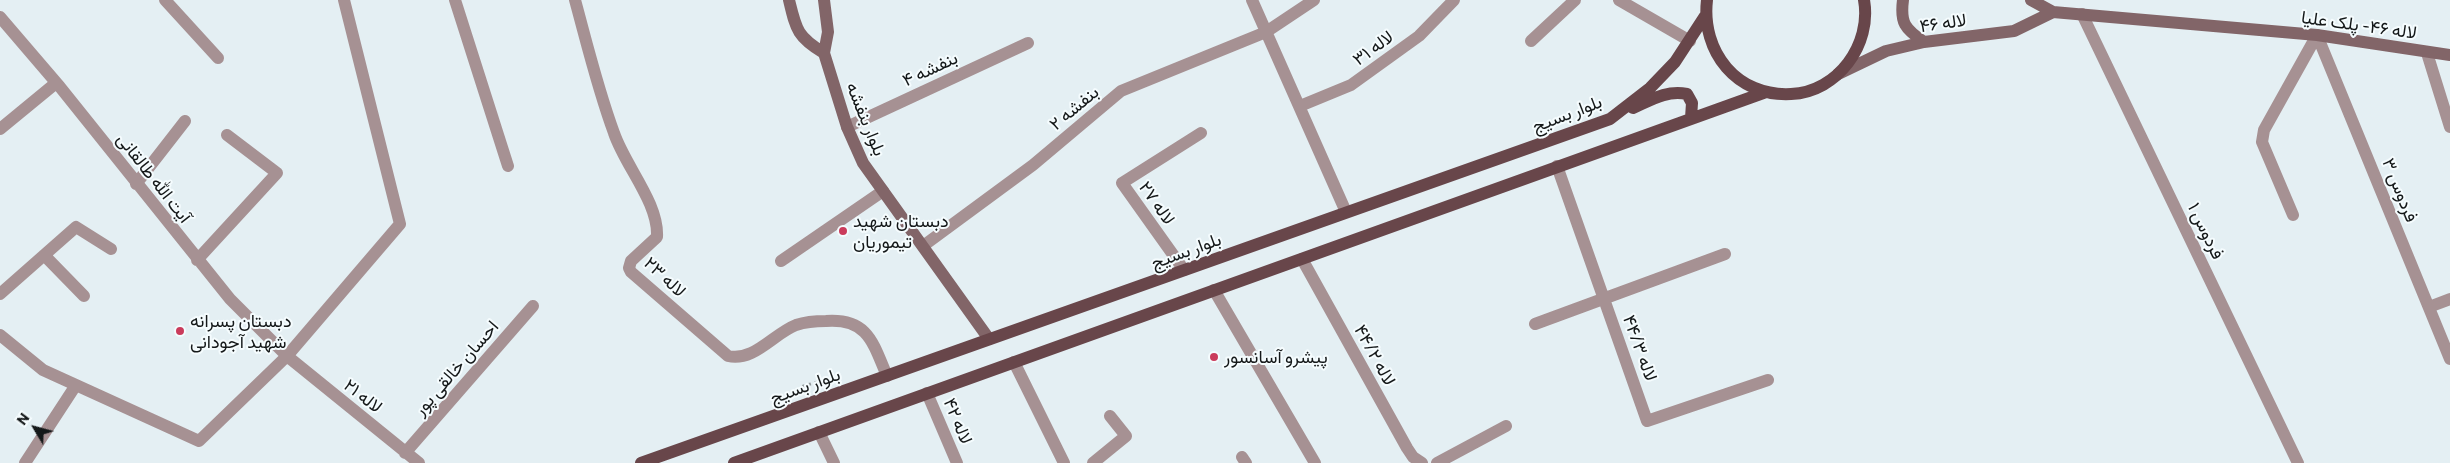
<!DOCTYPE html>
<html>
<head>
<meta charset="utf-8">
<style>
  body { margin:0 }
  #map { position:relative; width:2450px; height:463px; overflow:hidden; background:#e4eff3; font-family:Commissioner,sans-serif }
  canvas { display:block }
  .north { position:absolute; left:10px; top:403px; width:50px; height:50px; -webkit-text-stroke:4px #f5fcfe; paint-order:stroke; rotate:307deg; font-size:14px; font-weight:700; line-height:20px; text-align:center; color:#141819 }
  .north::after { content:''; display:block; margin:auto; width:18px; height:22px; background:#141819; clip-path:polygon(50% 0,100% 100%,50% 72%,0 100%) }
</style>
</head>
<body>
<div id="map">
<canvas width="2450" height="463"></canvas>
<div class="north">N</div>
</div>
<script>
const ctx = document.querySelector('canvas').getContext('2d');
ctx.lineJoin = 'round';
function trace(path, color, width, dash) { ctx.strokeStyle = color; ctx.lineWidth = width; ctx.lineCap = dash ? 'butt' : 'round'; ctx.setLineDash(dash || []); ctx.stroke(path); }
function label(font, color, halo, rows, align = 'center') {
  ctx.font = font + ' Commissioner,Vazirmatn,sans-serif'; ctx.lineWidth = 4; ctx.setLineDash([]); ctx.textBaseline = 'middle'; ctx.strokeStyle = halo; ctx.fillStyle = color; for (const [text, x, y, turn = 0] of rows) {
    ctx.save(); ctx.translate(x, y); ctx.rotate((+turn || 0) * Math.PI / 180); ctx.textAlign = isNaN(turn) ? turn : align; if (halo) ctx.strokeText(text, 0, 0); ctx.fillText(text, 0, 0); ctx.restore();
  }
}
trace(new Path2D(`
  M 801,391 L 800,387 L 821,381 L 821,384`), '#929a9d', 3, [2.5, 4]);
trace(new Path2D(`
  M 165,0 L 218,58
  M 455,0 L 508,166
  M 575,0 C 587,44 598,90 614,133 C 625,166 659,203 657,237 L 631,261 L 629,268 L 631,272 L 728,356 C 754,362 773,334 796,325 C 805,322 816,321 826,321 C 868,318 873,343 887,376
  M 1252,0 L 1346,212
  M 1619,0 L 1690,41
  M 2082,14 L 2298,463
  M 0,17 L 60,87 L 230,299 L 287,356 L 419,463
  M 2317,35 L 2450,359
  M 1531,41 L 1575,0
  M 2427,53 L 2450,127
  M 1300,106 L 1351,85 L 1419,36 L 1454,0
  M 847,127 L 1028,43
  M 0,129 L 56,83
  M 1557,166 L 1647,421 L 1768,380
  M 136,184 L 185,121
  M 2293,215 L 2262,142 L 2264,130 L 2317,35
  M 923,246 L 1033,165 L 1121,91 L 1266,32 L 1314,0
  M 44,255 L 84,296
  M 1302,259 L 1407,448 L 1413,457 L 1422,463
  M 197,260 L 277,173 L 227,135
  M 781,261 L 883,191
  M 1184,270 L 1122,183 L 1201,133
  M 1214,290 L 1315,463
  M 0,294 L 76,227 L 111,249
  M 2429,307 L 2450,299
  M 1535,324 L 1725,254
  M 0,335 L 43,370 L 199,441 L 287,356 L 400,224 L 344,0
  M 1014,362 L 1064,463
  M 927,393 L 957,463
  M 819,432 L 834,463
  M 405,453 L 533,306
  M 1242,457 L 1246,463
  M 25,463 L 76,385
  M 1093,463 L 1126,436 L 1110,416
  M 1437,463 L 1506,426`), '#a69193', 12);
trace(new Path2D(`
  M 789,0 C 796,29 797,37 824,53
  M 824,0 L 828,32 L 824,53 L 847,127 L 863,163 L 989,339
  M 1903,0 C 1900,23 1905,29 1924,42
  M 2031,0 L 2053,12 L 2317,35 L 2450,55
  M 1838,74 L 1886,51 L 1924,42 L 2014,31 L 2053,12`), '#826568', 12);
trace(new Path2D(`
  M 1707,0 C 1701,52 1737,97 1791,94 C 1838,92 1872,44 1864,0
  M 1633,108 C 1651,100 1666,90 1687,94 L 1692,103 L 1691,118
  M 641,463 L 1610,119 L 1650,88 L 1675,62 L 1705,16
  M 734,463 L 1766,92`), '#68464a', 12);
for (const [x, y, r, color] of [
  [843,231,5,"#ca3b5b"],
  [180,331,5,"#ca3b5b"],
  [1214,357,5,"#ca3b5b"]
]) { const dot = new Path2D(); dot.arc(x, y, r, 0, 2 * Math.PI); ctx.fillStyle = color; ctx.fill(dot); trace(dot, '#f5fcfe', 2); }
label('18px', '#141819', '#f5fcfe', [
  ["لاله ۴۶",1943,23,-8],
  ["لاله ۴۶- پلک علیا",2359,25,8],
  ["لاله ۳۱",1373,48,-36],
  ["بنفشه ۴",930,69,-25],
  ["بنفشه ۲",1074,108,-40],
  ["بلوار بسیج",1567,114,-21],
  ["بلوار بنفشه",866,119,68],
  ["آیت الله طالقانی",154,178,52],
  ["فردوس ۳",2400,190,68],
  ["لاله ۲۷",1157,203,55],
  ["فردوس ۱",2206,231,64],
  ["بلوار بسیج",1186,251,-20],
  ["لاله ۲۳",665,277,43],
  ["لاله ۴۴/۳",1640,348,70],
  ["لاله ۴۴/۲",1375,355,61],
  ["احسان خالقی پور",456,368,-49],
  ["بلوار بسیج",805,386,-20],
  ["لاله ۲۱",363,396,38],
  ["لاله ۴۲",958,421,67]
]);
label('18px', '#141819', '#f5fcfe', [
  ["دبستان شهید",853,221],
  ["تیموریان",853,242],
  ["دبستان پسرانه",190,321],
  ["شهید آجودانی",190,342],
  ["پیشرو آسانسور",1224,357]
], 'left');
</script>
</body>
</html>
